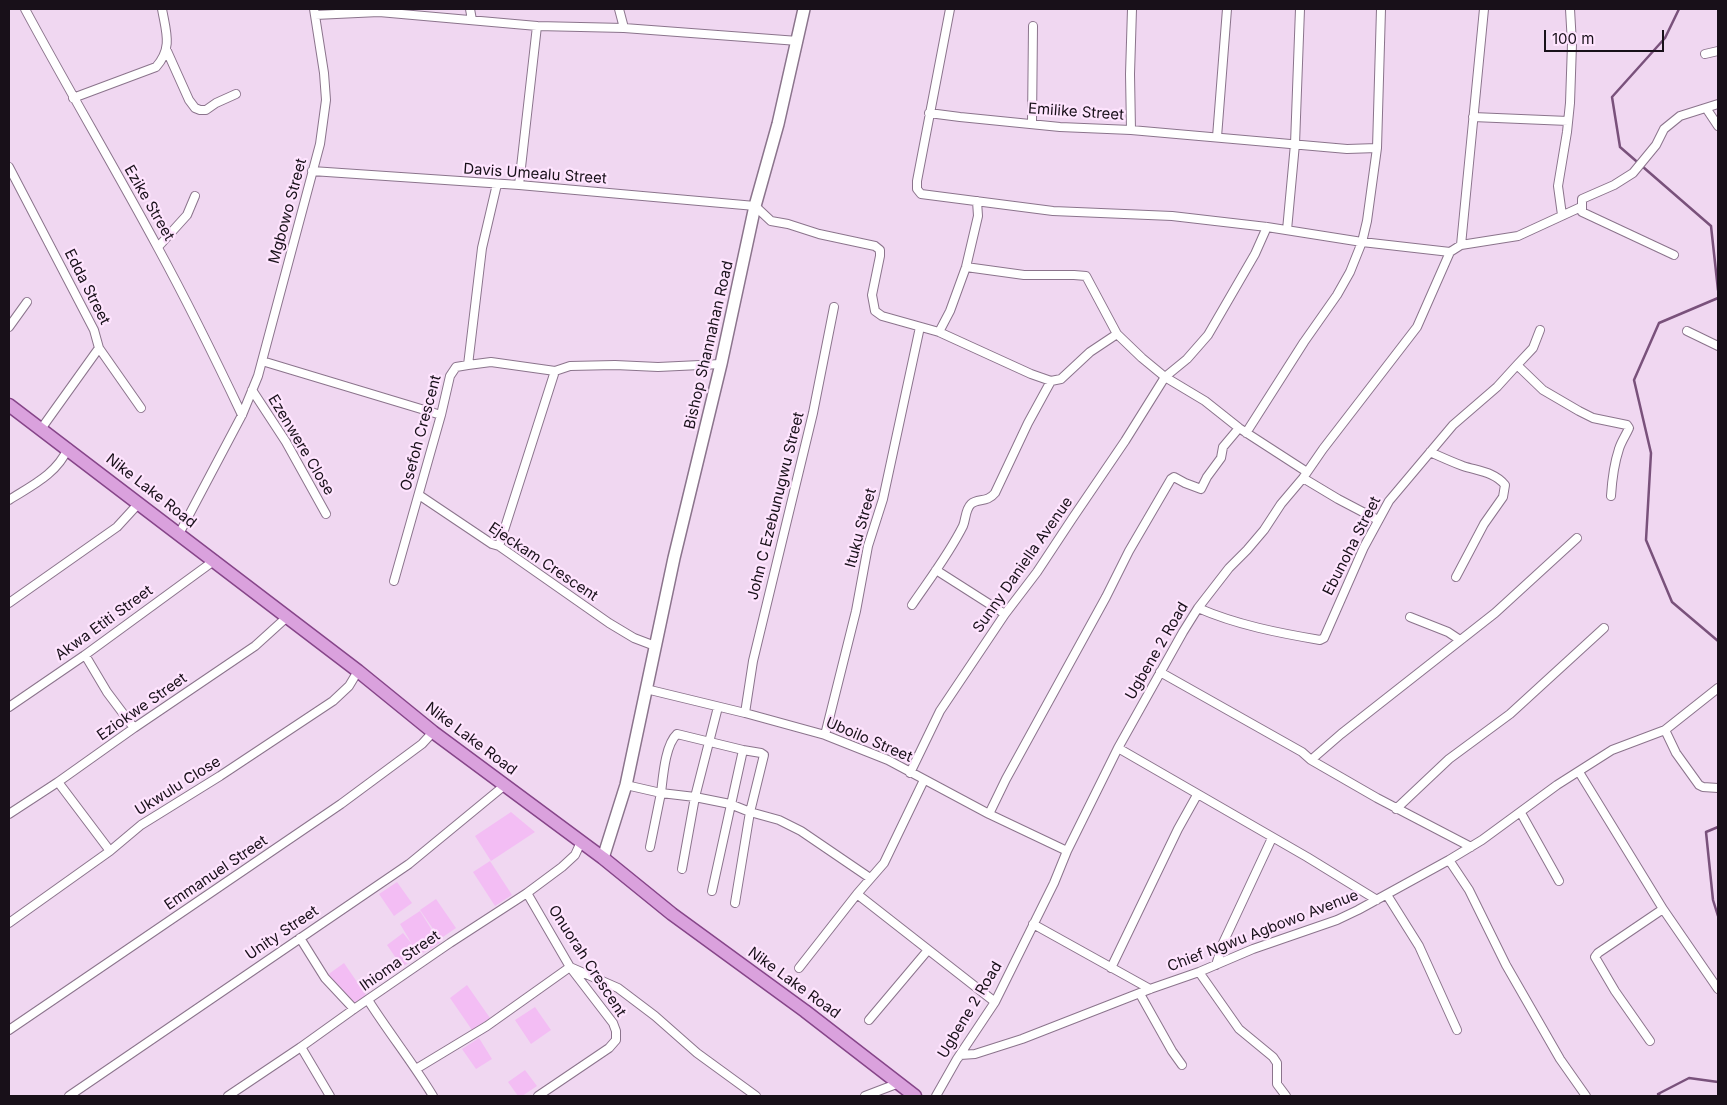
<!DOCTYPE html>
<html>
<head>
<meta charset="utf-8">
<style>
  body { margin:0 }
  #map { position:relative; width:1727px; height:1105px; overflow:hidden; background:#f0d7f1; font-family:Inter,sans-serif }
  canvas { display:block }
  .frame { position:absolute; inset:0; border:10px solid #181019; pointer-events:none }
  .scale { position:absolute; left:1544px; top:30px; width:120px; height:22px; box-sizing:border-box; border:2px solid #181019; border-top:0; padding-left:6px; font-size:15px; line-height:18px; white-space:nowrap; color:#181019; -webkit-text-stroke:4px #fee4fe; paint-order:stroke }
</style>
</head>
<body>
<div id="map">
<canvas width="1727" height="1105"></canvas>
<div class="frame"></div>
<div class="scale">100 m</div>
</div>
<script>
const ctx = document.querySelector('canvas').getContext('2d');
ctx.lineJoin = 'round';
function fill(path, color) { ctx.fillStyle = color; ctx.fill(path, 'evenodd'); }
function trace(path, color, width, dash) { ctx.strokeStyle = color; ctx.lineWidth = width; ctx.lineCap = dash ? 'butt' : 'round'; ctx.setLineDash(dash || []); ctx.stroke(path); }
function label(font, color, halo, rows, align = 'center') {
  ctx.font = font + ' Inter,sans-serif'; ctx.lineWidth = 4.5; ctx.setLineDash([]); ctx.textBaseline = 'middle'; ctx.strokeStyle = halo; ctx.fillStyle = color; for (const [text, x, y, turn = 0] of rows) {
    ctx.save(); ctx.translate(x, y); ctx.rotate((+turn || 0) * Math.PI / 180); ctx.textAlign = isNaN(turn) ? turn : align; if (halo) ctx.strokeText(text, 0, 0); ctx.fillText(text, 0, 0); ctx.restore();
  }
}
fill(new Path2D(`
  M 511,812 L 535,832 L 491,861 L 475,836 Z
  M 490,861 L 512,895 L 495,906 L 473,872 Z
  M 397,882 L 412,903 L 394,916 L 379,894 Z
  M 436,899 L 456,928 L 440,939 L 420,910 Z
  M 420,911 L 440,943 L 419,955 L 402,967 L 387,945 L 403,933 L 412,944 L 400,924 Z
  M 344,963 L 366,995 L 348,1007 L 326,976 Z
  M 467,985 L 490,1018 L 472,1030 L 450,998 Z
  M 535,1007 L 551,1030 L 531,1044 L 515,1020 Z
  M 479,1038 L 492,1059 L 476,1069 L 462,1049 Z
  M 525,1070 L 537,1086 L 522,1096 L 518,1096 L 508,1082 Z`), '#f3bdf4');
trace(new Path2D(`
  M 1679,9 L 1665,38 L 1612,97 L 1620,147 L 1711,226 L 1718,290
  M 1718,298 L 1659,323 L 1634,380 L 1651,453 L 1646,540 L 1672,602 L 1718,641
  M 1718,827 L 1706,832 L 1713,900 L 1718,916
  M 1660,1096 L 1658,1094 L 1689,1078 L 1718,1082`), '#79517b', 2.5);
const street = new Path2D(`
  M 25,9 C 68,89 115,168 158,248 C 188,303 215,358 242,415
  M 470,9 L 472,20
  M 619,9 L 624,28
  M 950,9 L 917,181 L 917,189 L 921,194 L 1053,211 L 1172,216 L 1267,227 L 1362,242 L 1450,252 L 1461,245 L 1518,236 L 1581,207
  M 315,15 L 379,12 L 537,26 L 624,28 L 798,41
  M 167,51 L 189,100 L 195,108 L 200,110 L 206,110 L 216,103 L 236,94
  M 1705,54 L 1718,51
  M 73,98 L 156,67 C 173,48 166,32 162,9
  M 1706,108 L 1718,126
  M 929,113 L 960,117 L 1060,127 L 1131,130 L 1347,149 L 1377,148
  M 1473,117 L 1568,121
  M 1032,123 L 1033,26
  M 1131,130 L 1130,74 L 1132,9
  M 1217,137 L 1227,9
  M 9,167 L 94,330 L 99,348 L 41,429
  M 312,171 L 519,185 L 755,206 L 771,221 L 788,224 L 819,234 L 875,246 L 880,250 L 880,256 L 872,295 L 875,311 L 882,316 L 939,332 L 1031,374 L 1051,381 L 1061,379 L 1090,352 L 1117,334
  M 519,185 L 537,26
  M 1562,215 L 1558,186 L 1567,132 L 1570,103 L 1572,44 L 1570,9
  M 1287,230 L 1295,144 L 1300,9
  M 1461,245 L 1484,9
  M 158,247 L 187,215 L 195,196
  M 1674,255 L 1582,212 L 1582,199 L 1614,185 L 1633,173 L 1656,145 L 1664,129 L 1680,116 L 1718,104
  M 966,267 L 1024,275 L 1074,275 L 1086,276 L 1117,334 L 1142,358 L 1165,377 L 1205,401 L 1239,428 L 1307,472
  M 9,327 L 27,302
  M 1687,331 L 1718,346
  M 939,332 L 950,311 L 966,267 L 978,216 L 977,201
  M 99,348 L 141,408
  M 262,361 L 441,415
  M 468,365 L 491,362 L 555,371 L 570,366 L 615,365 L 658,367 L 721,364
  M 1517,365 L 1543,390 L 1579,411 L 1593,418 L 1627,425 L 1629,428 C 1626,435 1621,442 1619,449 C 1614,464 1612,480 1611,496
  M 252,390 L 286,442 L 326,514
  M 1246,433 L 1304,342 L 1337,295 L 1350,272 L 1362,242 L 1367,221 L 1377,148 L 1381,9
  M 1430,452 C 1441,457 1452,462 1463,466 C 1478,471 1495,472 1505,485 L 1503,497 L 1484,524 L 1456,577
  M 1303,478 L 1338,499 L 1378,520
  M 419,495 L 492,544 L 499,546 L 609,623 L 634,638 L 655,646
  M 9,500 C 31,486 57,474 68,448
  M 179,534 L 242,415 L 258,376 L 320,144 L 326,100 L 324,73 L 314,9
  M 499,546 L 555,371
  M 936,570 L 1005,614
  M 394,581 L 441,415 L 450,376 L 456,367 L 468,365 L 482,248 L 497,184
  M 9,603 L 117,527 L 139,503
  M 912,605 C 929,580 949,554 963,526 C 966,519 965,510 971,504 C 978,498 987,503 995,493 L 1028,423 L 1051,381
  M 1198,608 C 1237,625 1279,633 1320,640 L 1324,638 L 1364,547 L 1389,501 L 1453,425 L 1497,387 L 1517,365 L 1533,348 L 1540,330
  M 1410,617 L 1448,632 L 1460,640
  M 85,655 L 107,692 L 134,728
  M 1160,672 L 1302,752 L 1311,760 L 1377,798 L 1471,847
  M 646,689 L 745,713 L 825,735 L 888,760 L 989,814 L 1067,851
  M 9,707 L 85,655 L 215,560
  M 745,713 L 753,661 L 813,413 L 834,307
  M 1665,730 L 1676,753 L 1699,785 L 1703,787 L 1718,788
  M 825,735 L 856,611 L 868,546 L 883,499 L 920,327
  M 1118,748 L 1307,857 L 1377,900
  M 1311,760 L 1341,734 L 1495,613 L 1577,538
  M 1579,772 L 1663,909 L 1718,989
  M 910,773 L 940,711 L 1005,614 L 1037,572 L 1072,519 L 1125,441 L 1165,377 L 1187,359 L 1208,335 L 1255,254 L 1267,227
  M 924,780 L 884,863 L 857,894 L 995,1002
  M 58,782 L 110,851
  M 626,785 L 661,793 L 650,847
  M 1396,809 L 1449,759 L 1510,714 L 1604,628
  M 1521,813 L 1559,881
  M 9,814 L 58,782 L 134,728 L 255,646 L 287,617
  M 989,814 L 1006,779 L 1106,597 L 1129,551 L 1171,479 L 1174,477 L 1185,483 L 1201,489 L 1207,477 L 1221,458 L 1223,447 L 1239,428
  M 1449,860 L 1469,890 L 1506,965 L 1560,1059 L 1586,1096
  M 682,869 L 695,797 L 718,707
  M 712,891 L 743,750
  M 527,893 L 570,967 L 613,1023 L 616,1031 L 616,1040 L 609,1048 L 538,1096
  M 1387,895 L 1419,946 L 1457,1030
  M 735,903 L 750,812 L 764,755 L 761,753 L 743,750 L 677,734 C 665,745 663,777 661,793 L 695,797 L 730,804 L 750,812 L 779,820 L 801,831 L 870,878
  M 9,923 L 110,851 L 141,825 L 220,776 L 333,701 L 349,686 L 358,671
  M 1033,924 L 1150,989
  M 300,938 L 325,978 L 354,1009
  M 1216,965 L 1223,943 L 1272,838
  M 799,968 L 857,894
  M 1111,968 L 1178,829 L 1197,795
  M 1199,972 L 1239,1029 L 1273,1057 L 1277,1063 L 1277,1084 L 1286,1096
  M 1140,994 L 1172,1051 L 1182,1065
  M 368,1000 C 389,1033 413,1063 433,1096
  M 869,1020 L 928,950
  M 9,1030 L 341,804 L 422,744 L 433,732
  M 1650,1041 L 1615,991 L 1595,957 L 1598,953 L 1663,909
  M 301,1047 L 330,1096
  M 958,1058 L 960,1055 L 975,1054 L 1022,1039 L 1150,989 L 1199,972 L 1253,949 L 1337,920 L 1358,910 L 1449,860 L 1482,840 L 1557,785 L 1612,750 L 1665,730 L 1718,688
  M 416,1069 L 487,1026 L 570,967 L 618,988 L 655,1016 L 697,1053 L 756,1096
  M 69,1096 L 409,864 L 505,785
  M 228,1096 L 301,1047 L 354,1009 L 450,943 L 527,893 L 562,867 L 575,855 L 581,842
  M 865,1096 L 899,1083
  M 936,1096 L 957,1059 L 995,1002 L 1054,883 L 1067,851 L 1118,748 L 1183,632 L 1198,608 L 1229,568 L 1247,550 L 1264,530 L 1281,504 L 1303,478 L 1323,449 L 1417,327 L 1450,252`);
const secondary = new Path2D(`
  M 603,858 L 626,785 L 674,558 L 721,364 L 755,206 L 778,124 L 804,9`);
const primary = new Path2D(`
  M 9,405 L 358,671 L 433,732 L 603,858 L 672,914 L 805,1011 L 915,1096`);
trace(street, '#8b748c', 10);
trace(secondary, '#8b748c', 14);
trace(primary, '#864589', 15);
trace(street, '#fff', 8);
trace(secondary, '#fff', 11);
trace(primary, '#daa1dd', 12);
label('15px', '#181019', '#fee4fe', [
  ["Emilike Street",1076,112,4],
  ["Davis Umealu Street",535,174,4],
  ["Ezike Street",149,203,60],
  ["Mgbowo Street",288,211,-75],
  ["Edda Street",87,287,63],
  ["Bishop Shannahan Road",709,345,-77],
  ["Osefoh Crescent",421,433,-75],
  ["Ezenwere Close",301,445,59],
  ["Nike Lake Road",151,491,38],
  ["John C Ezebunugwu Street",776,506,-76],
  ["Ituku Street",861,528,-75],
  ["Ebunoha Street",1352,546,-63],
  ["Ejeckam Crescent",543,562,34],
  ["Sunny Daniella Avenue",1023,565,-55],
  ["Akwa Etiti Street",104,623,-36],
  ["Ugbene 2 Road",1157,651,-60],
  ["Eziokwe Street",142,707,-35],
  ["Nike Lake Road",471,739,37],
  ["Uboilo Street",869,740,23],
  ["Ukwulu Close",178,786,-32],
  ["Emmanuel Street",216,873,-34],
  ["Chief Ngwu Agbowo Avenue",1263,931,-21],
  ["Unity Street",282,933,-34],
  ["Ihioma Street",400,961,-35],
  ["Onuorah Crescent",587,961,57],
  ["Nike Lake Road",794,983,36],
  ["Ugbene 2 Road",970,1010,-59]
]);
</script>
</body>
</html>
